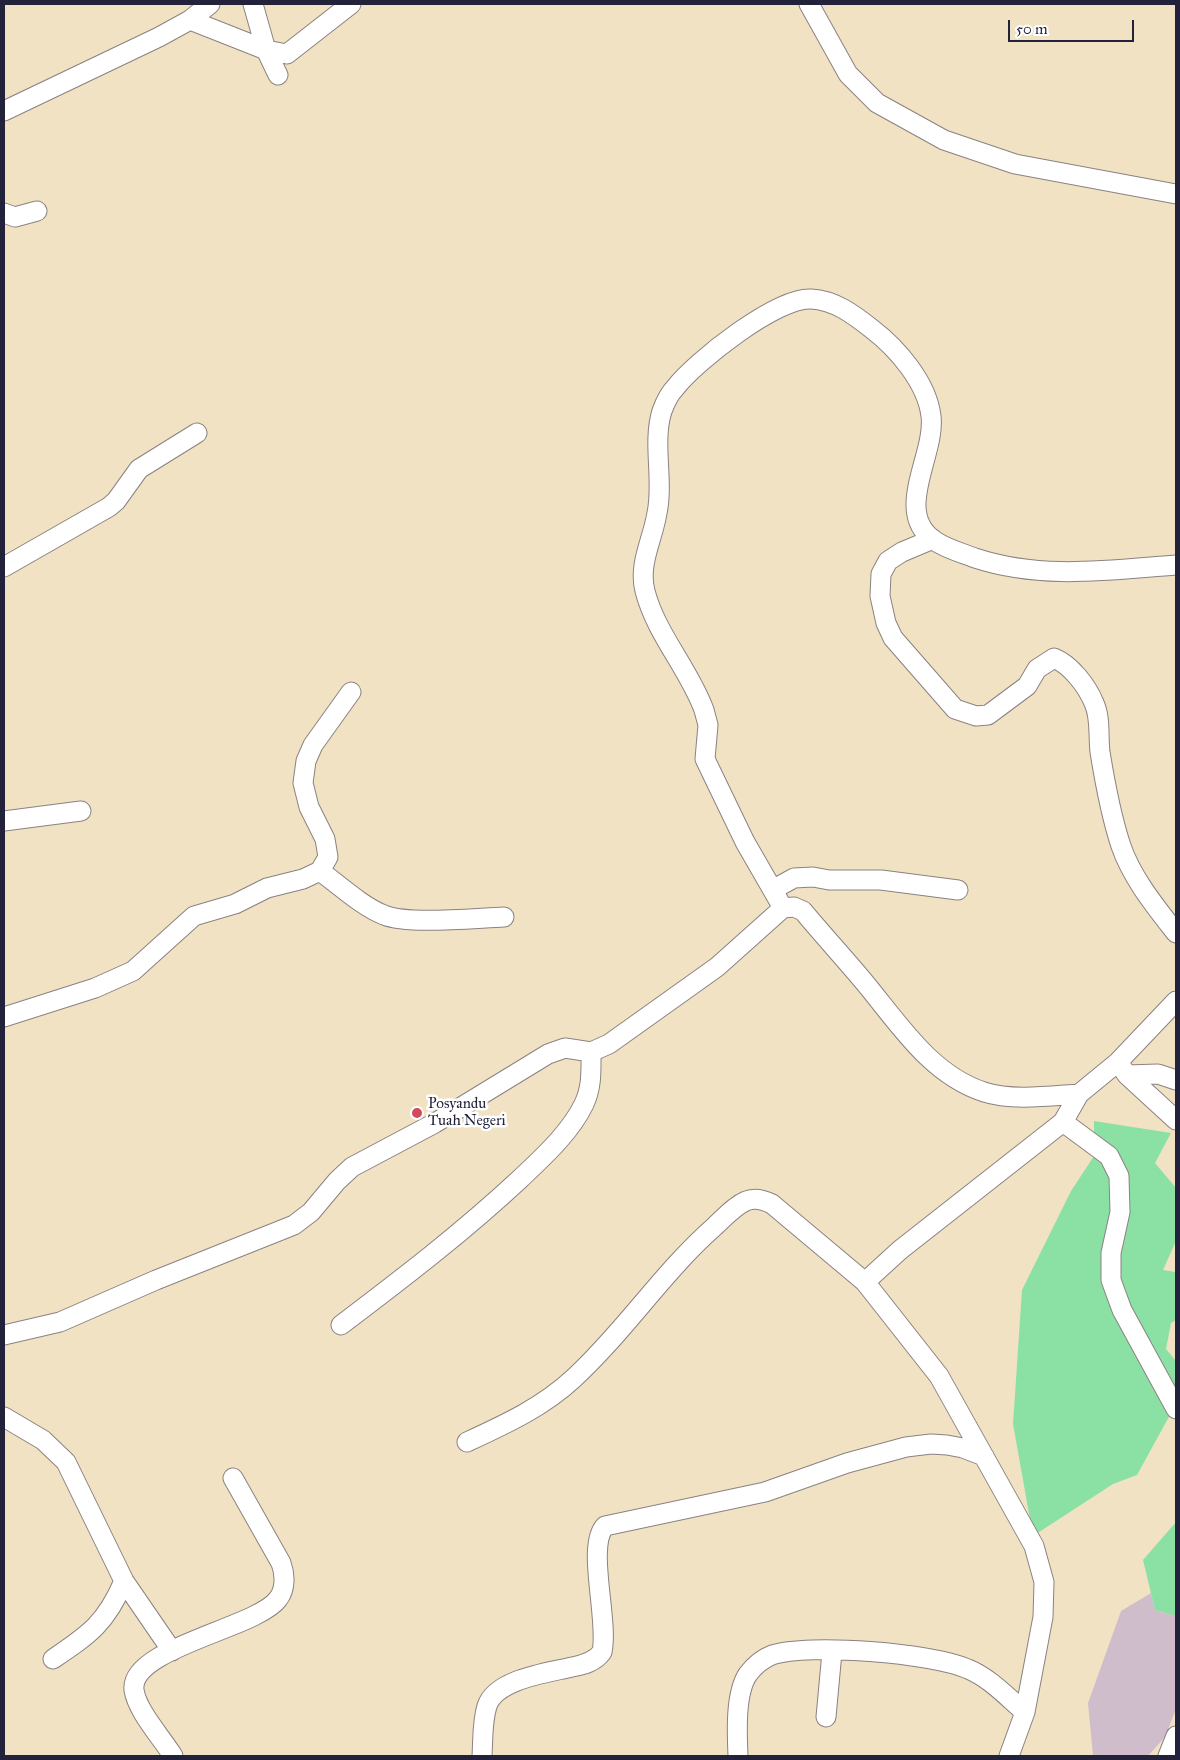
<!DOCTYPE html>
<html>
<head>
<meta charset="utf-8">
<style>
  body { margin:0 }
  #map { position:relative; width:1180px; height:1760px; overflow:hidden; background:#f2e2c4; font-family:"IM FELL Great Primer",serif }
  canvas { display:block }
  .frame { position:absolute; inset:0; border:5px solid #22223b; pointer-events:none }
  .scale { position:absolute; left:1008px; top:20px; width:126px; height:22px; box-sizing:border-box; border:2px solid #22223b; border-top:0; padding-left:6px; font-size:15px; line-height:18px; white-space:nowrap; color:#22223b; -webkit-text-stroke:4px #fff; paint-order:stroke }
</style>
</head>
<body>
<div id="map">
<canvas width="1180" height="1760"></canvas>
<div class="frame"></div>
<div class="scale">50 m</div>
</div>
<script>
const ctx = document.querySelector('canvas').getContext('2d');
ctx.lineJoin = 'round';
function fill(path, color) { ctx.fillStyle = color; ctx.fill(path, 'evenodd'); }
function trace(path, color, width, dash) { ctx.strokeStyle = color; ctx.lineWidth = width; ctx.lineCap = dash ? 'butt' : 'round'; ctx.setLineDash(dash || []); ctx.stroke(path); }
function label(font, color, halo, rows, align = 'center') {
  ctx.font = font + ' "IM FELL Great Primer",serif'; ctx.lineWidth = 5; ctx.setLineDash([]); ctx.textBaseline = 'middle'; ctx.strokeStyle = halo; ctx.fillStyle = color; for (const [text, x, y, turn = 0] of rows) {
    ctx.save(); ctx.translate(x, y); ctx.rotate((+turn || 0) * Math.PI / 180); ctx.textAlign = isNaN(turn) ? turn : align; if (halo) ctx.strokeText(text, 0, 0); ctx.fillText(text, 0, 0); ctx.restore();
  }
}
fill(new Path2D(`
  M 1151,1593 L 1155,1610 L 1176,1616 L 1176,1709 L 1165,1737 L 1148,1756 L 1093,1756 L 1088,1703 L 1121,1611 Z`), '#d0bdcc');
fill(new Path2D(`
  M 1094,1121 L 1171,1133 L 1155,1163 L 1176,1188 L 1176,1241 L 1163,1270 L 1176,1272 L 1176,1320 L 1171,1323 L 1166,1349 L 1176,1361 L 1176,1404 L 1137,1475 L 1113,1484 L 1033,1536 L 1013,1424 L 1022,1290 L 1071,1191 L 1094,1156 Z
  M 1176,1522 L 1176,1616 L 1155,1610 L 1143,1560 Z`), '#8be1a4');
const minor = new Path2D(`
  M 253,4 L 266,50 L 278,75
  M 809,4 L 848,74 L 877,103 L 944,140 L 1015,164 L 1176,194
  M 190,20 L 266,50 L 287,54 L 351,4
  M 4,111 L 159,37 L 190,20 L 210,4
  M 4,213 L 15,217 L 37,211
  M 933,539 L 902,552 L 888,561 L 881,574 L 880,596 L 886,623 L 893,638 L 955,709 L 976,716 L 988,715 L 1027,686 L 1037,669 L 1054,658 C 1071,665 1087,686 1094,703 C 1101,718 1098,736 1100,752 C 1105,783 1111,816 1121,846 C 1132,878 1155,906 1176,933
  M 4,567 L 109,507 L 116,501 L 139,469 L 197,433
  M 4,821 L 81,811
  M 320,871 C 339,885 363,907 384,915 C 408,925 475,918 504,917
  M 774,889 L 794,878 L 813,877 L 829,880 L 881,880 L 958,890
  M 783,908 L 745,842 L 705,759 L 708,725 L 704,710 C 689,669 656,634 645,591 C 638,564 653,539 657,513 C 664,480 652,443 662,411 C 665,403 669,394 675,388 C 696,361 777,297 811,299 C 835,300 854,315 872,329 C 898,349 927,383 931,416 C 936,455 892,513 935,541 C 947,549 962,553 975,558 C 1042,580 1108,570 1176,565
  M 4,1017 L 95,988 L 133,971 L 194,916 L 235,904 L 267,888 L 303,879 L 320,871 L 328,857 L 325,839 L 309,807 L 303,783 L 306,761 L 313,745 L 351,692
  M 1118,1062 L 1127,1075 L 1176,1120
  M 1127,1075 L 1158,1074 L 1176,1080
  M 1063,1122 L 1109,1156 L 1119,1176 L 1120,1212 L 1111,1253 L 1111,1280 L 1122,1310 L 1176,1409
  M 865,1282 L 900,1250 L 1063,1122 L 1079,1094 L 1118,1062 L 1176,1001
  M 341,1325 C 403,1278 462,1233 520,1179 C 543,1157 570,1133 584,1104 C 592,1087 591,1071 591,1052
  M 4,1335 L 60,1322 L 156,1280 L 294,1225 L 311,1212 L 337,1181 L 352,1167 L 435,1123 L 548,1054 L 565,1048 L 591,1052 L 609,1044 L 717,967 L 783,908 L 794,907 L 803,911 C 823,935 845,959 865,983 C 899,1024 931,1075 984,1092 C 1012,1101 1049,1096 1079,1094
  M 4,1417 L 43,1440 L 66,1462 L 124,1581 L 172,1651
  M 467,1442 C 506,1424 543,1407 574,1378 C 625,1331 662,1273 714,1227 C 724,1218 734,1206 746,1201 C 755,1197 764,1200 772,1204 L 865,1282 L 939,1376 L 1034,1546 L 1044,1582 L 1043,1617 L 1025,1712 L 1009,1756
  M 53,1659 C 90,1634 106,1623 124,1581
  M 826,1717 L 832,1652
  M 173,1756 C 162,1738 137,1711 134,1690 C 129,1648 257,1628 278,1599 C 286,1589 285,1574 281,1563 L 233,1478
  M 482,1756 C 483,1740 482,1722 487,1706 C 496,1679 547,1673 572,1667 C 583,1665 595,1662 602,1652 C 609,1620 586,1546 605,1526 L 765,1492 L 847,1463 L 906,1447 L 931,1444 L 947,1445 L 963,1448 L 984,1456
  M 738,1756 C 737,1733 735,1693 748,1674 C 754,1666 762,1659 772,1655 C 809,1643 932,1653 968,1669 C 990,1678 1007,1697 1025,1712
  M 1168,1756 L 1176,1736`);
trace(minor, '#8a8280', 21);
trace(minor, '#fff', 19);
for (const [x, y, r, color] of [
  [417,1113,6,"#d1495b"]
]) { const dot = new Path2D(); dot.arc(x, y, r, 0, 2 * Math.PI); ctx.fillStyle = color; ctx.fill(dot); trace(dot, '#fff', 2); }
label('15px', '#22223b', '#fff', [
  ["Posyandu",428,1104],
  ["Tuah Negeri",428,1121]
], 'left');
</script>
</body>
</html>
